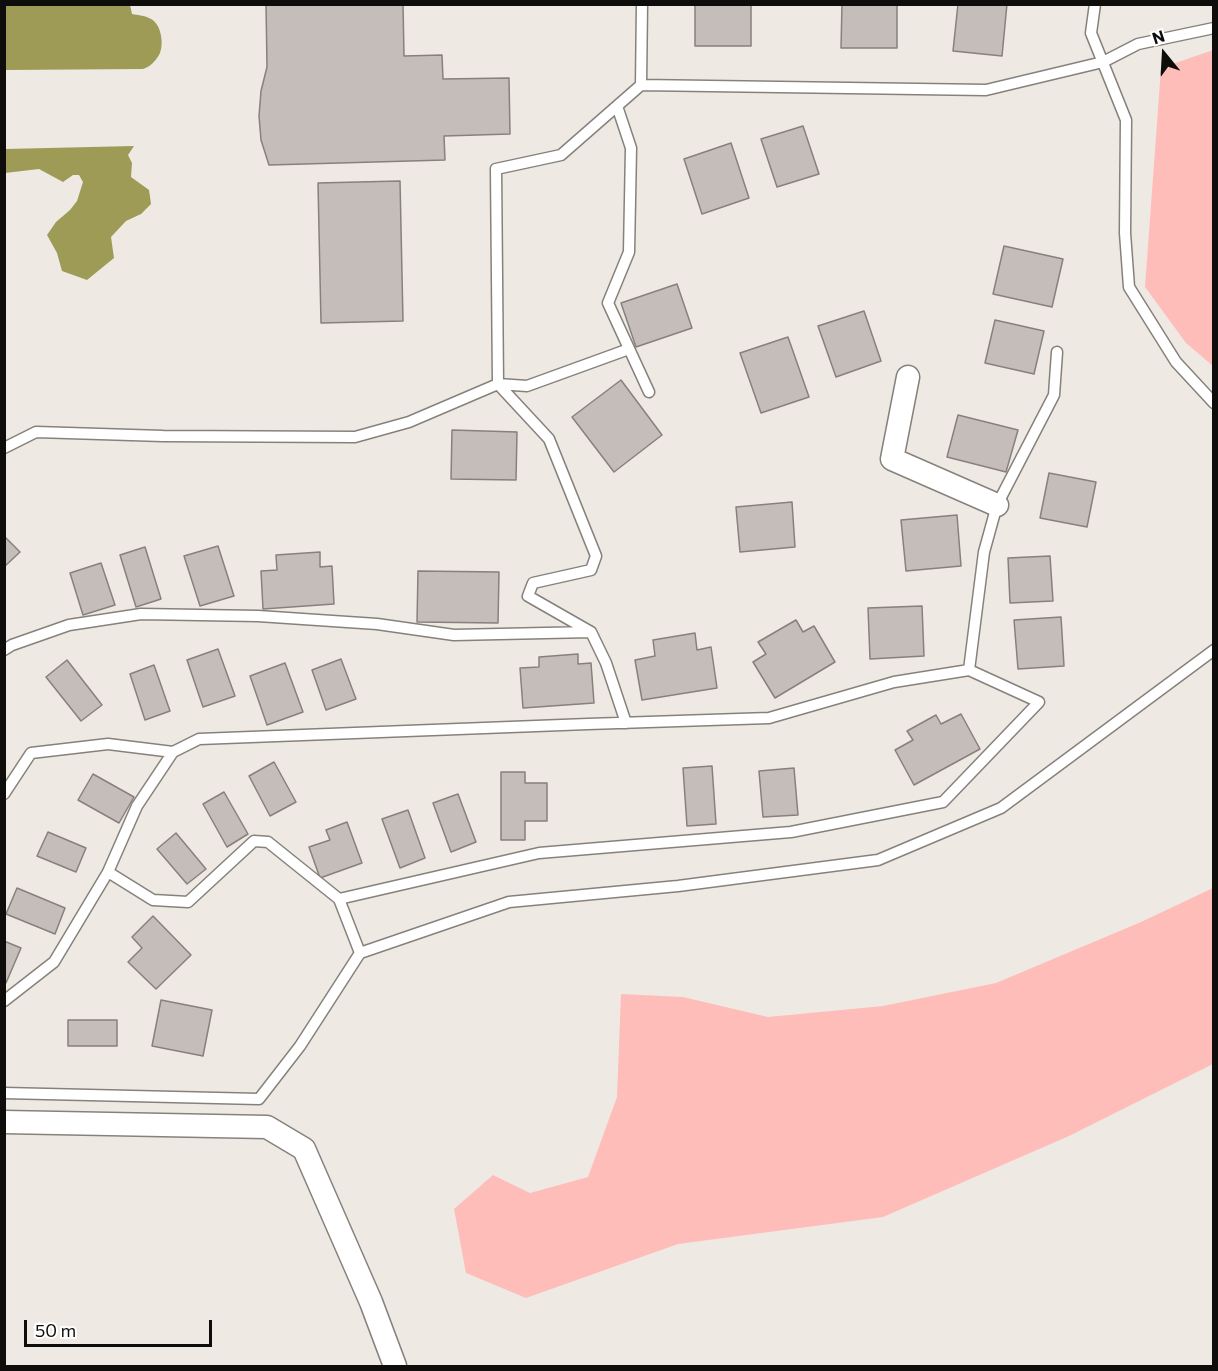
<!DOCTYPE html>
<html>
<head>
<meta charset="utf-8">
<style>
  body { margin:0 }
  #map { position:relative; width:1218px; height:1371px; overflow:hidden; background:#efe9e4; font-family:Commissioner,sans-serif }
  canvas { display:block }
  .frame { position:absolute; inset:0; border:6px solid #0f0d0b; pointer-events:none }
  .north { position:absolute; left:1134px; top:24px; width:60px; height:60px; -webkit-text-stroke:4px #fff; paint-order:stroke; rotate:342deg; font-size:16px; font-weight:700; line-height:24px; text-align:center; color:#0f0d0b }
  .north::after { content:''; display:block; margin:auto; width:21px; height:27px; background:#0f0d0b; clip-path:polygon(50% 0,100% 100%,50% 72%,0 100%) }
  .scale { position:absolute; left:24px; top:1320px; width:188px; height:27px; box-sizing:border-box; border:3px solid #0f0d0b; border-top:0; padding-left:8px; font-size:18px; line-height:21px; white-space:nowrap; color:#0f0d0b; -webkit-text-stroke:4px #fff; paint-order:stroke }
</style>
</head>
<body>
<div id="map">
<canvas width="1218" height="1371"></canvas>
<div class="frame"></div>
<div class="north">N</div>
<div class="scale">50 m</div>
</div>
<script>
const ctx = document.querySelector('canvas').getContext('2d');
ctx.lineJoin = 'round';
function fill(path, color) { ctx.fillStyle = color; ctx.fill(path, 'evenodd'); }
function trace(path, color, width, dash) { ctx.strokeStyle = color; ctx.lineWidth = width; ctx.lineCap = dash ? 'butt' : 'round'; ctx.setLineDash(dash || []); ctx.stroke(path); }
fill(new Path2D(`
  M 1213,50 L 1214,50 L 1213,366 L 1186,343 L 1145,287 L 1161,68 Z
  M 1213,888 L 1213,1064 L 1069,1136 L 883,1217 L 678,1244 L 526,1298 L 466,1273 L 454,1209 L 493,1175 L 530,1193 L 588,1177 L 617,1097 L 621,994 L 683,997 L 768,1017 L 883,1006 L 996,983 L 1141,922 Z`), '#ffbdb9');
fill(new Path2D(`
  M 4,5 L 130,5 L 132,14 C 138,15 146,16 151,19 C 161,24 164,43 160,53 C 156,61 150,67 143,69 L 5,70 Z
  M 134,146 L 128,155 L 132,163 L 131,177 L 149,190 L 151,204 L 141,214 L 126,221 L 111,237 L 114,258 L 87,280 L 62,271 L 57,253 L 47,235 L 56,222 L 70,210 L 77,201 L 83,182 L 79,175 L 73,175 L 63,182 L 39,169 L 5,173 L 5,149 Z`), '#9d9b55');
const building = new Path2D(`
  M 266,4 L 403,4 L 404,56 L 442,55 L 443,79 L 509,78 L 510,134 L 444,136 L 445,160 L 269,165 L 261,140 L 259,116 L 261,91 L 267,67 Z
  M 695,4 L 751,4 L 751,46 L 695,46 Z
  M 842,4 L 897,4 L 897,48 L 841,48 Z
  M 958,4 L 1007,4 L 1002,56 L 953,51 Z
  M 803,126 L 819,174 L 777,187 L 761,139 Z
  M 731,143 L 749,198 L 702,214 L 684,159 Z
  M 400,181 L 403,321 L 321,323 L 318,183 Z
  M 1004,246 L 1063,259 L 1052,307 L 993,294 Z
  M 677,284 L 692,328 L 636,347 L 621,303 Z
  M 864,311 L 881,361 L 836,377 L 818,326 Z
  M 995,320 L 1044,331 L 1034,374 L 985,363 Z
  M 788,337 L 809,397 L 761,413 L 740,353 Z
  M 621,380 L 662,435 L 614,472 L 572,417 Z
  M 958,415 L 1018,430 L 1006,472 L 947,457 Z
  M 452,430 L 517,432 L 516,480 L 451,479 Z
  M 1049,473 L 1096,482 L 1087,527 L 1040,518 Z
  M 792,502 L 795,547 L 740,552 L 736,507 Z
  M 957,515 L 961,566 L 906,571 L 901,520 Z
  M 4,536 L 20,552 L 4,567 Z
  M 218,546 L 234,596 L 200,606 L 184,556 Z
  M 145,547 L 161,599 L 136,607 L 120,555 Z
  M 320,552 L 320,567 L 332,566 L 334,604 L 263,609 L 261,571 L 277,570 L 276,555 Z
  M 1050,556 L 1053,601 L 1010,603 L 1008,558 Z
  M 101,563 L 115,605 L 83,615 L 70,573 Z
  M 418,571 L 499,572 L 498,623 L 417,622 Z
  M 922,606 L 924,656 L 870,659 L 868,608 Z
  M 1061,617 L 1064,666 L 1018,669 L 1014,620 Z
  M 796,620 L 803,632 L 814,626 L 835,662 L 775,698 L 753,662 L 766,654 L 758,642 Z
  M 695,633 L 697,650 L 711,647 L 717,688 L 642,700 L 635,660 L 655,656 L 653,640 Z
  M 218,649 L 235,696 L 203,707 L 187,660 Z
  M 578,654 L 578,664 L 591,663 L 594,703 L 523,708 L 520,668 L 539,667 L 539,657 Z
  M 341,659 L 356,699 L 326,710 L 312,670 Z
  M 67,660 L 102,705 L 81,721 L 46,677 Z
  M 285,663 L 303,712 L 267,725 L 250,676 Z
  M 154,665 L 170,711 L 145,720 L 130,674 Z
  M 961,714 L 980,749 L 914,785 L 895,750 L 913,740 L 907,731 L 936,715 L 941,724 Z
  M 274,762 L 296,802 L 270,816 L 249,776 Z
  M 712,766 L 716,824 L 687,826 L 683,768 Z
  M 794,768 L 798,815 L 763,817 L 759,771 Z
  M 501,772 L 525,772 L 525,783 L 547,783 L 547,821 L 525,821 L 525,840 L 501,840 Z
  M 93,774 L 134,797 L 119,823 L 78,800 Z
  M 224,792 L 248,834 L 227,847 L 203,804 Z
  M 458,794 L 476,842 L 451,852 L 433,803 Z
  M 408,810 L 425,858 L 400,868 L 382,819 Z
  M 347,822 L 362,863 L 320,878 L 309,847 L 330,840 L 326,830 Z
  M 48,832 L 86,848 L 76,872 L 37,856 Z
  M 176,833 L 206,869 L 187,884 L 157,849 Z
  M 17,888 L 65,908 L 55,934 L 6,914 Z
  M 153,916 L 191,955 L 156,989 L 128,962 L 142,948 L 132,937 Z
  M 4,941 L 21,948 L 6,983 L 4,983 Z
  M 161,1000 L 212,1010 L 203,1056 L 152,1046 Z
  M 68,1020 L 117,1020 L 117,1046 L 68,1046 Z`);
fill(building, '#c5bdba');
trace(building, '#87807d', 1.5);
const lane = new Path2D(`
  M 1095,4 L 1091,33 L 1126,120 L 1125,233 L 1129,287 L 1176,362 L 1214,403
  M 641,85 L 642,4
  M 617,106 L 631,148 L 629,252 L 608,303 L 649,392
  M 4,448 L 36,432 L 163,436 L 355,437 L 409,422 L 498,384 L 496,169 L 561,155 L 641,85 L 986,90 L 1103,62 L 1138,44 L 1214,28
  M 4,650 L 12,645 L 69,625 L 141,614 L 258,616 L 377,624 L 454,635 L 591,632
  M 626,723 L 606,663 L 591,632 L 528,596 L 533,583 L 591,570 L 596,556 L 549,439 L 498,384 L 527,386 L 629,349
  M 4,794 L 31,753 L 108,744 L 173,752
  M 108,872 L 153,900 L 188,902 L 254,841 L 268,842 L 339,899
  M 360,953 L 339,899 L 539,853 L 791,832 L 943,802 L 1039,702 L 969,670 L 984,552 L 997,505 L 1054,395 L 1057,352
  M 4,1001 L 54,962 L 108,872 L 137,806 L 173,752 L 199,739 L 588,724 L 769,718 L 894,682 L 969,670
  M 4,1093 L 259,1099 L 300,1046 L 360,953 L 509,902 L 678,886 L 878,860 L 1001,808 L 1214,650`);
const street = new Path2D(`
  M 908,377 L 892,459 L 997,505
  M 4,1122 L 267,1127 L 304,1149 L 371,1302 L 395,1366`);
trace(lane, '#87817c', 13);
trace(street, '#87817c', 25);
trace(lane, '#fff', 10);
trace(street, '#fff', 22);
</script>
</body>
</html>
